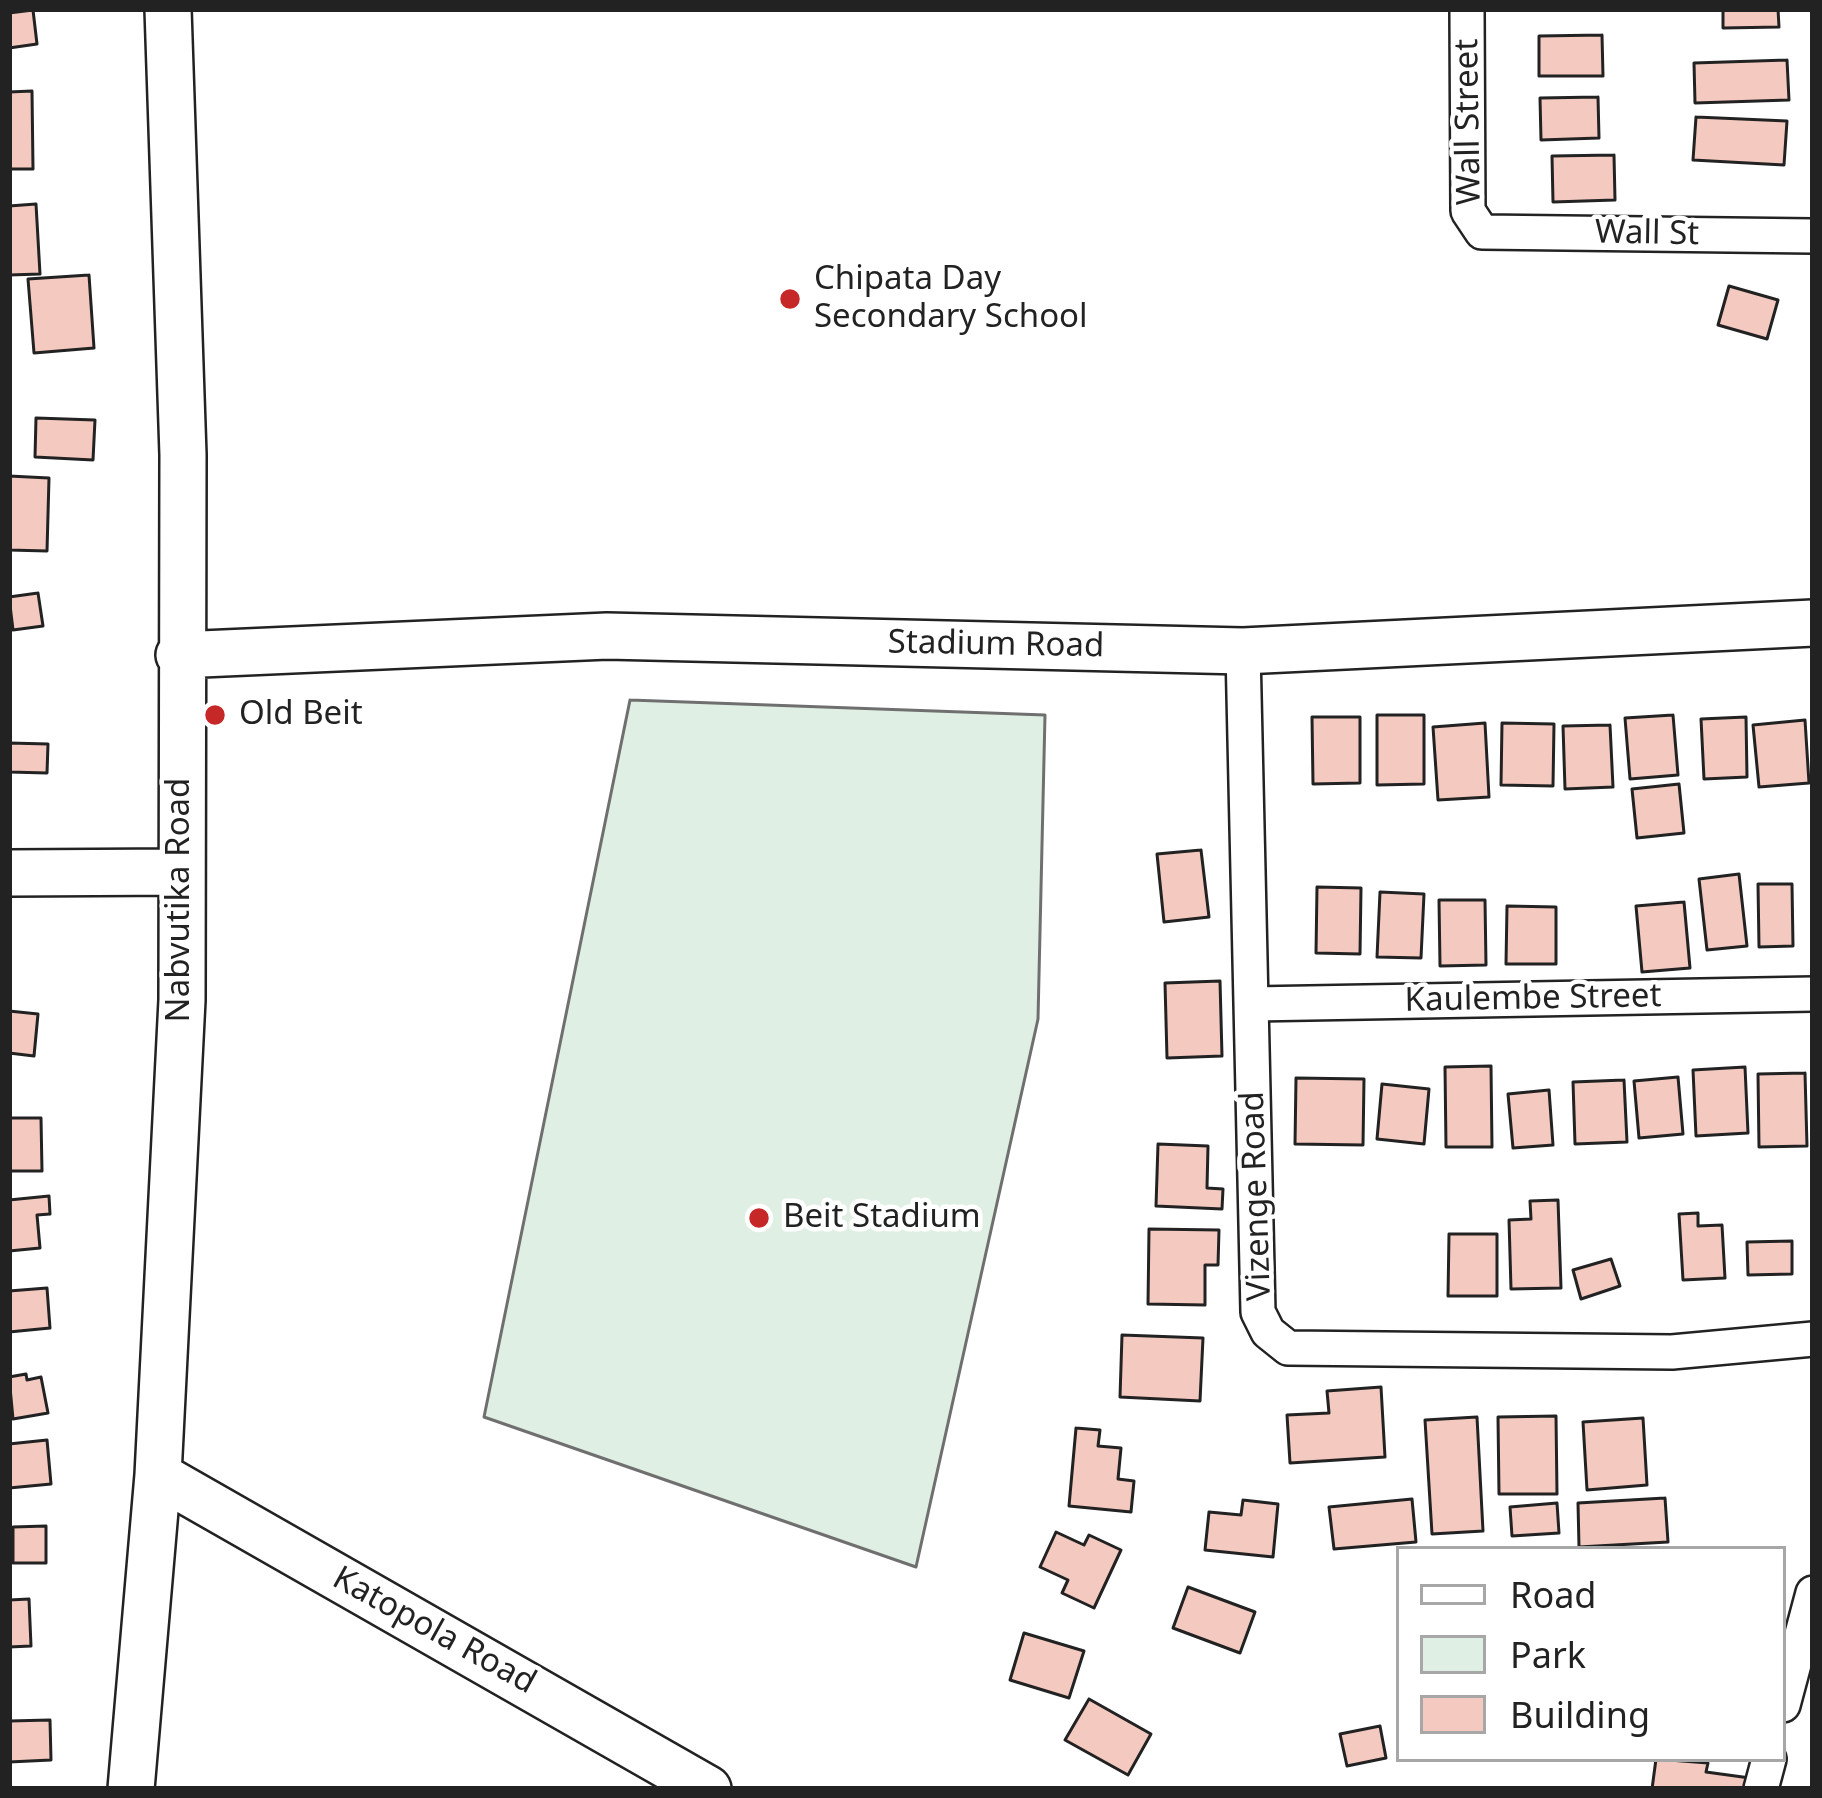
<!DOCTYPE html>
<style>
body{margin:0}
#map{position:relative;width:1822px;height:1798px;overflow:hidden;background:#fff;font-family:"Noto Sans",sans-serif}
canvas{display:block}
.frame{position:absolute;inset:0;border:12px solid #222;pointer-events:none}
.legend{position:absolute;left:1396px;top:1546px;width:390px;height:216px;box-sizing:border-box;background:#fff;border:3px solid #a7a7a7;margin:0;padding:15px 21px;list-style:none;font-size:36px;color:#222}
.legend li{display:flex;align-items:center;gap:24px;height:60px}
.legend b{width:60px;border:3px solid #a7a7a7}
</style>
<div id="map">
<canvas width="1822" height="1798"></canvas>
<div class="frame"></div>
<ul class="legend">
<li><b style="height:15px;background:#fff"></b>Road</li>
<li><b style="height:33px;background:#e0efe3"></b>Park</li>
<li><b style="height:33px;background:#f3c9c0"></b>Building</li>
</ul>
</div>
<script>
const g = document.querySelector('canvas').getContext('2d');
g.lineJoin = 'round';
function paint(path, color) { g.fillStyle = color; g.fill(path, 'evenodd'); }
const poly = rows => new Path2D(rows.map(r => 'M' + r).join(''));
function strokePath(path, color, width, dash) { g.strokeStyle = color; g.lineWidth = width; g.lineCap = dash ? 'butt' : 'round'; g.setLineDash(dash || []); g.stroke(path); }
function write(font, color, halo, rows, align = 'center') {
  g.font = font + ' "Noto Sans",sans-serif'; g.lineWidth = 9; g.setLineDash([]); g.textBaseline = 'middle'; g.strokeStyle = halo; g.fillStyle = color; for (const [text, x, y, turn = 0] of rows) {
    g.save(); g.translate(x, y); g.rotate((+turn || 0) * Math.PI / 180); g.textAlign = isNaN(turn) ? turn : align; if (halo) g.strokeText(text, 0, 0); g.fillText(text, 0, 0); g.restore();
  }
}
const green = poly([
 [630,700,1045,715,1038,1019,916,1567,484,1417,630,700]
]);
const building = poly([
 [1723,9,1778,9,1779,27,1723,28,1723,9],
 [33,10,37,44,9,48,9,13,33,10],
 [1602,35,1603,76,1539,76,1539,36,1602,35],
 [1787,60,1789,100,1695,103,1694,63,1787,60],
 [32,91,33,169,9,169,9,92,32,91],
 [1598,97,1599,138,1541,140,1540,98,1598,97],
 [1696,117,1787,121,1784,165,1693,160,1696,117],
 [1614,155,1615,200,1553,202,1552,156,1614,155],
 [36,204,40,274,9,275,9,206,36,204],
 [89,275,94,348,34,353,28,279,89,275],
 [1729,286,1778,300,1767,339,1718,325,1729,286],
 [36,418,95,420,93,460,35,457,36,418],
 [9,476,49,478,47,551,9,550,9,476],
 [38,593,43,626,13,630,9,597,38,593],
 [1377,715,1424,715,1424,784,1377,785,1377,715],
 [1673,715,1678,775,1630,779,1625,718,1673,715],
 [1312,717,1360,717,1360,783,1313,784,1312,717],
 [1746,717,1747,777,1704,779,1701,719,1746,717],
 [1805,720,1809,783,1759,787,1753,725,1805,720],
 [1485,723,1489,797,1438,800,1433,727,1485,723],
 [1502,723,1554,724,1553,786,1501,785,1502,723],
 [1610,725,1613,787,1565,789,1563,726,1610,725],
 [9,743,48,744,47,773,9,772,9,743],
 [1679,784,1684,833,1637,838,1632,789,1679,784],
 [1201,850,1209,917,1164,922,1157,854,1201,850],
 [1739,874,1747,946,1707,950,1699,879,1739,874],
 [1758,884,1792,884,1793,946,1759,947,1758,884],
 [1317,887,1361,888,1360,954,1316,953,1317,887],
 [1380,892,1424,894,1421,958,1377,957,1380,892],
 [1439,900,1485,900,1486,965,1440,966,1439,900],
 [1684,902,1690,968,1642,972,1636,906,1684,902],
 [1507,906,1556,907,1556,964,1506,964,1507,906],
 [1220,981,1222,1056,1167,1058,1165,983,1220,981],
 [9,1011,38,1014,34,1056,9,1053,9,1011],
 [1491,1066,1492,1147,1446,1147,1445,1067,1491,1066],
 [1745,1067,1748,1133,1696,1136,1693,1070,1745,1067],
 [1805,1073,1807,1146,1759,1147,1758,1074,1805,1073],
 [1678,1077,1683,1134,1639,1138,1634,1081,1678,1077],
 [1296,1078,1364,1079,1363,1145,1295,1144,1296,1078],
 [1624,1080,1627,1142,1575,1144,1573,1082,1624,1080],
 [1382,1084,1429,1089,1424,1144,1377,1139,1382,1084],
 [1549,1090,1553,1145,1513,1148,1508,1094,1549,1090],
 [9,1118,41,1118,42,1171,9,1171,9,1118],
 [1158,1144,1208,1146,1207,1188,1223,1189,1222,1209,1156,1206,1158,1144],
 [49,1196,50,1214,37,1215,40,1248,9,1251,9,1200,49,1196],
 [1558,1200,1561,1288,1511,1289,1509,1220,1531,1219,1530,1201,1558,1200],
 [1698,1213,1698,1226,1722,1225,1725,1278,1683,1280,1679,1214,1698,1213],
 [1149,1229,1219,1230,1218,1265,1205,1265,1205,1305,1148,1304,1149,1229],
 [1449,1234,1497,1234,1497,1296,1448,1296,1449,1234],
 [1792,1241,1792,1274,1748,1275,1747,1242,1792,1241],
 [1611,1259,1620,1286,1581,1299,1573,1270,1611,1259],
 [47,1288,50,1328,9,1332,9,1291,47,1288],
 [1122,1335,1203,1338,1200,1401,1120,1397,1122,1335],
 [26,1374,27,1380,41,1377,48,1413,13,1419,9,1377,26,1374],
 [1381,1387,1385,1457,1290,1463,1287,1415,1329,1413,1327,1391,1381,1387],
 [1556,1416,1557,1494,1499,1494,1498,1417,1556,1416],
 [1477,1417,1483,1531,1432,1534,1425,1420,1477,1417],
 [1643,1418,1647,1485,1587,1490,1583,1422,1643,1418],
 [1076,1428,1100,1430,1098,1446,1121,1448,1118,1479,1134,1481,1131,1512,1069,1506,1076,1428],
 [47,1440,51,1484,9,1488,9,1444,47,1440],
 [1665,1498,1668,1542,1579,1547,1578,1503,1665,1498],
 [1412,1499,1416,1542,1334,1549,1329,1507,1412,1499],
 [1243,1500,1278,1504,1273,1557,1205,1550,1209,1512,1241,1515,1243,1500],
 [1557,1503,1559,1533,1512,1536,1510,1507,1557,1503],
 [46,1526,46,1563,13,1563,13,1527,46,1526],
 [1056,1532,1084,1545,1089,1535,1121,1550,1094,1608,1062,1593,1068,1580,1040,1567,1056,1532],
 [1188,1587,1255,1612,1240,1653,1173,1628,1188,1587],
 [29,1599,31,1646,9,1647,9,1600,29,1599],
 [1024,1633,1084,1651,1069,1698,1010,1680,1024,1633],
 [1089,1699,1151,1734,1128,1775,1065,1740,1089,1699],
 [50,1720,51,1760,9,1762,9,1721,50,1720],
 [1380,1726,1386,1758,1347,1766,1340,1734,1380,1726],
 [1656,1759,1708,1763,1706,1772,1750,1778,1748,1789,1652,1789,1656,1759]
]);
const street = poly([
 [1467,9,1468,211,1482,232,1813,236],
 [1243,651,1258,1312,1268,1332,1288,1348,1672,1352,1813,1339],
 [1253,1004,1813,994],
 [1783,1705,1813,1593],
 [1761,1789,1769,1759]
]);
const secondary = poly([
 [179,655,607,636,1243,651,1813,623],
 [9,873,181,872],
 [158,1475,708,1789],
 [131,1789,158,1475,182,1000,183,455,168,9]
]);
const markers = [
 [790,299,12,"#c62828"],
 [215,715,12,"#c62828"],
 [759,1218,12,"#c62828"]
];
const streetNames = [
 ["Wall Street",1469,122,-91],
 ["Wall St",1647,234,1],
 ["Stadium Road",996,645,1],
 ["Nabvutika Road",180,900,-90],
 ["Kaulembe Street",1533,999,-1],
 ["Vizenge Road",1257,1196,-92],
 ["Katopola Road",434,1631,29]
];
const poiNames = [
 ["Chipata Day",814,280],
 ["Secondary School",814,318],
 ["Old Beit",239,715],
 ["Beit Stadium",783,1218]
];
paint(green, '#e0efe3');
strokePath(green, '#6f6f6f', 3);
paint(building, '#f3c9c0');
strokePath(building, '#222', 3);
strokePath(street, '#222', 38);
strokePath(secondary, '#222', 50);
strokePath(street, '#fff', 33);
strokePath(secondary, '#fff', 45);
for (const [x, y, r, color] of markers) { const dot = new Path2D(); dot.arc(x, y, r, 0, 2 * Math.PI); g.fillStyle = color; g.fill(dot); strokePath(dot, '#fff', 4.5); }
write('33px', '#222', '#fff', streetNames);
write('33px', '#222', '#fff', poiNames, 'left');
</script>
